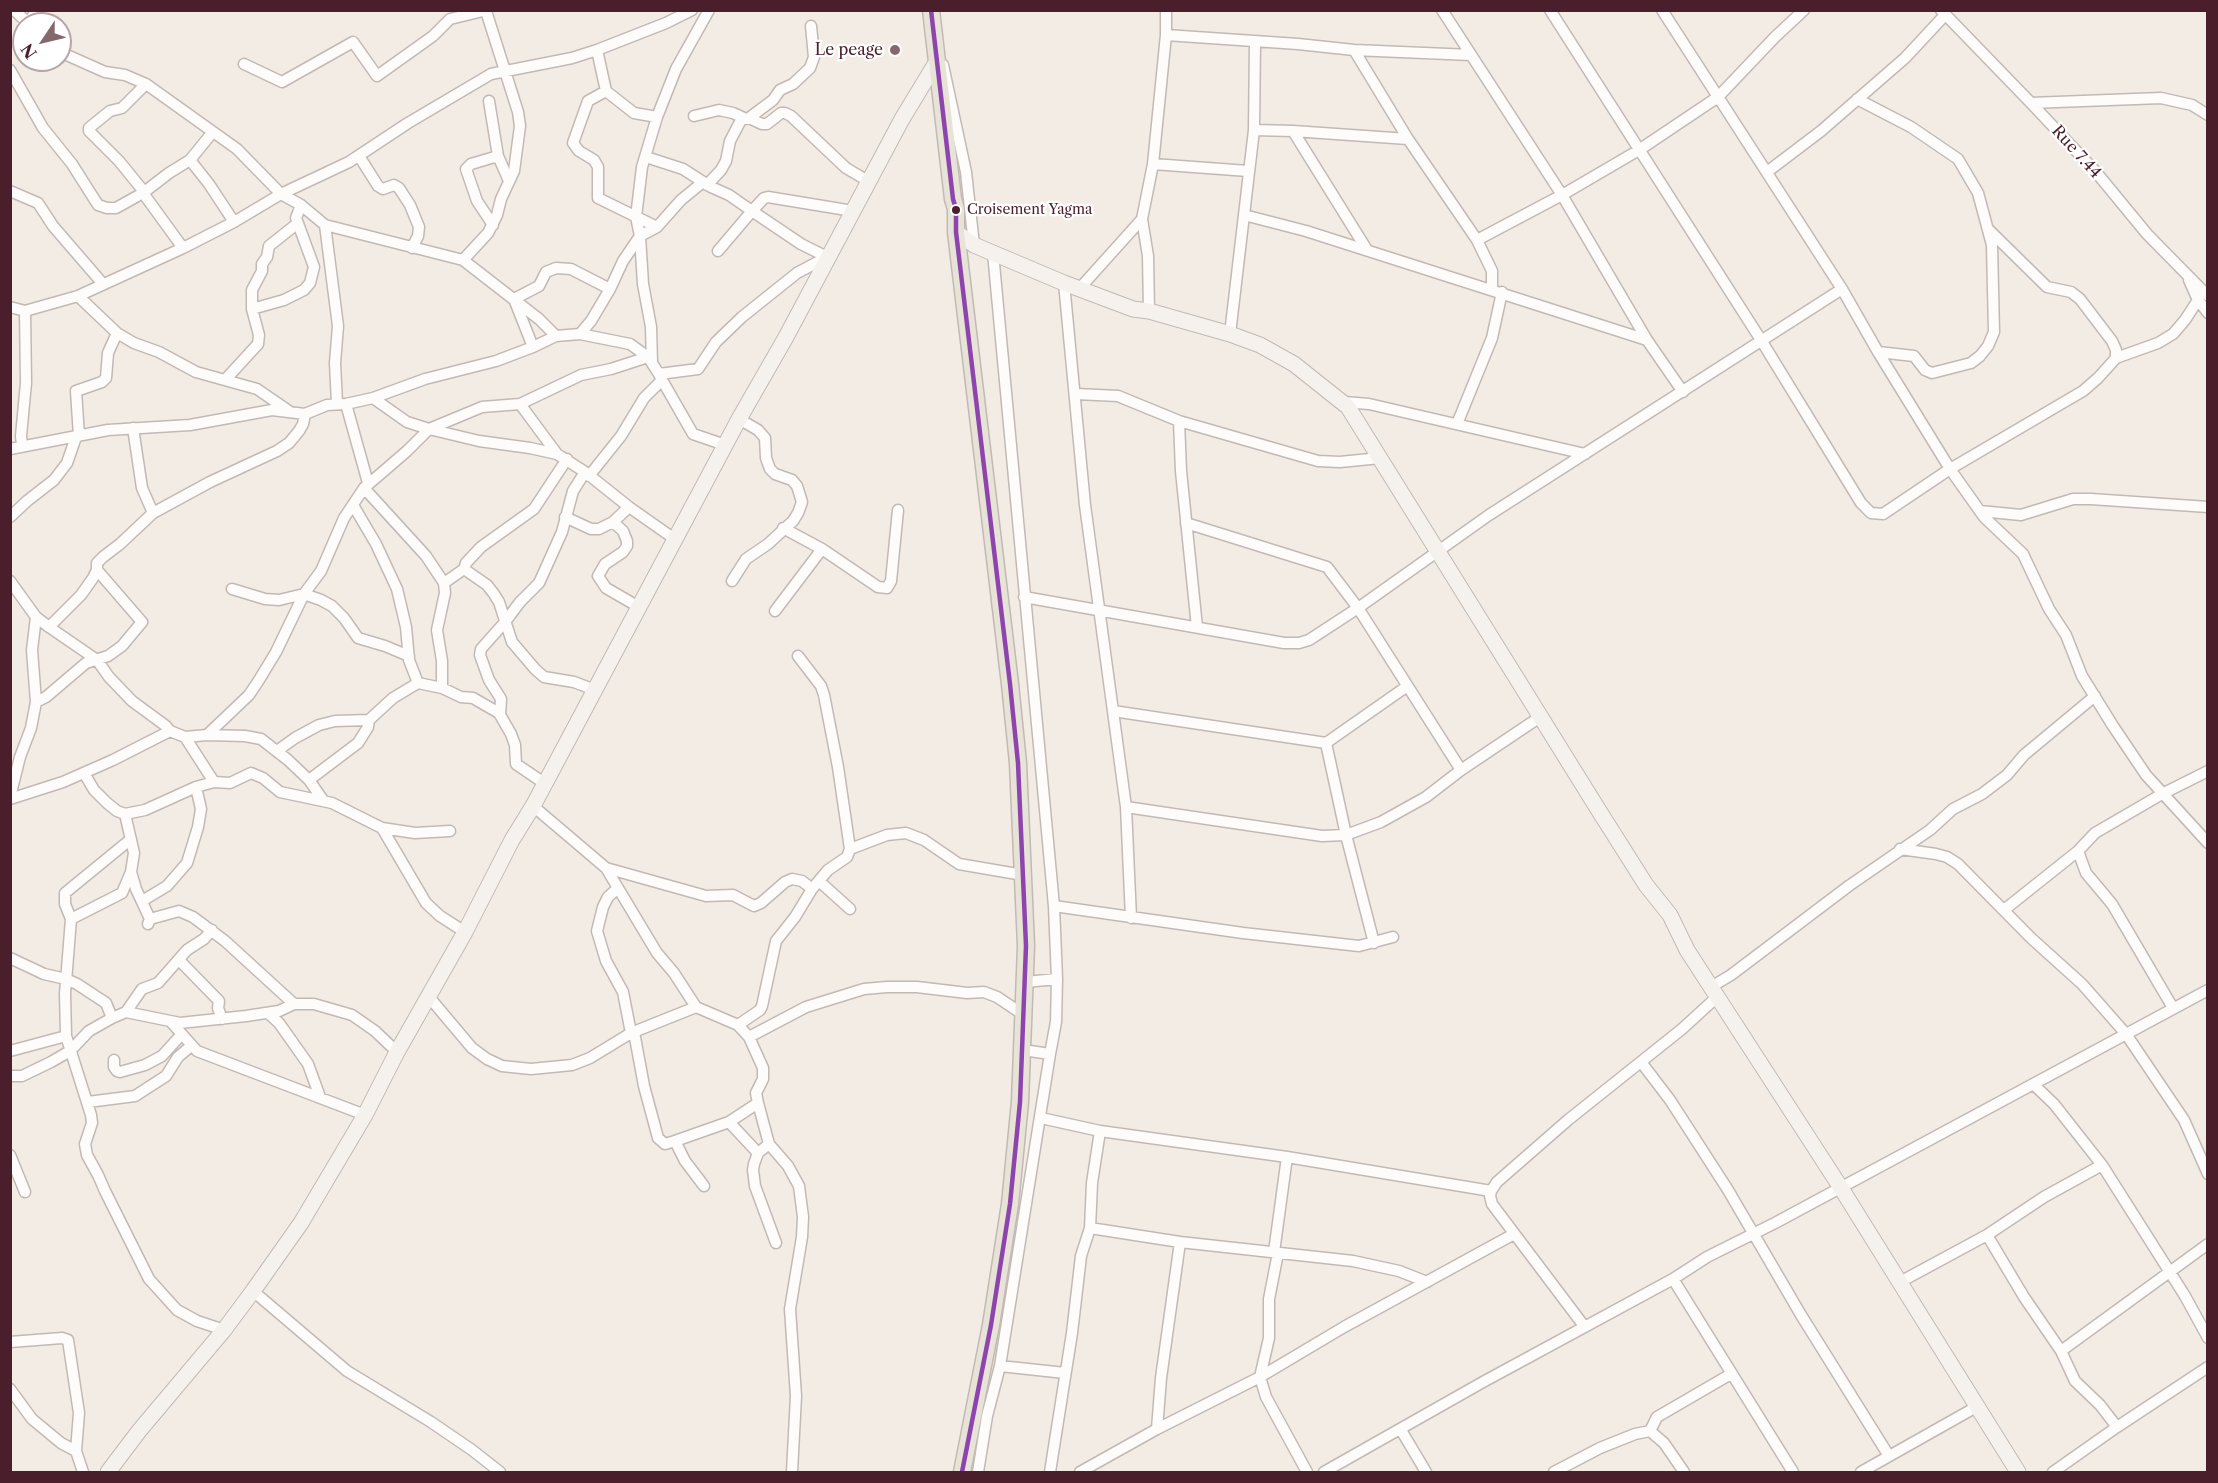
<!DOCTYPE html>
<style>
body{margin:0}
#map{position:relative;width:2218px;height:1483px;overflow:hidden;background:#f3ece5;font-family:"Libre Caslon Text",serif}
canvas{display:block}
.frame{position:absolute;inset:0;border:12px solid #4a1f2b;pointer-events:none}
.north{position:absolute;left:12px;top:12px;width:60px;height:60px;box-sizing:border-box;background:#fff;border:2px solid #b7a5aa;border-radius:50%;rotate:235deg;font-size:16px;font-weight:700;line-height:24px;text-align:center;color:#4a1f2b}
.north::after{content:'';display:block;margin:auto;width:21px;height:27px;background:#85676c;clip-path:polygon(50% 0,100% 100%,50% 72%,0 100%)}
</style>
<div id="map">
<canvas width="2218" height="1483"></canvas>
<div class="frame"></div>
<div class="north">N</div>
</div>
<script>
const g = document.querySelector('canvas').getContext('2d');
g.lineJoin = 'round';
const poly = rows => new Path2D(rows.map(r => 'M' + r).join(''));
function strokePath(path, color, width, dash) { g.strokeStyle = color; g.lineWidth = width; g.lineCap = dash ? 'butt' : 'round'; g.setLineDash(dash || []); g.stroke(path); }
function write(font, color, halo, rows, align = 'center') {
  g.font = font + ' "Libre Caslon Text",serif'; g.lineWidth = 4.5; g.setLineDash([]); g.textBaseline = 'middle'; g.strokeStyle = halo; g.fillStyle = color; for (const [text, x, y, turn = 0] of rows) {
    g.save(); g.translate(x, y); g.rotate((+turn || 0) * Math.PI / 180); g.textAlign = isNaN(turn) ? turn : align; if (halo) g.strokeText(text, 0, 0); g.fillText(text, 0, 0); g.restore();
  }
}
const street = poly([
 [14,10,29,24],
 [1442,10,1562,195,1647,340,1683,392],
 [1550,10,1761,340,1861,503,1871,513,1883,514,1950,469,2083,391,2098,378,2116,358,2158,343,2173,334,2185,320,2198,300],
 [1662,10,1842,289,1878,352,1950,469,1984,517,2023,554,2049,609,2066,635,2082,676,2113,726,2146,775,2208,843],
 [1941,10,2031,103,2096,172,2147,234,2208,296],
 [28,23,37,10],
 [1166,35,1166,10],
 [597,50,606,91,634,113,657,117],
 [1354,50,1408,139,1477,240,1492,271,1492,289],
 [60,52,105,72,125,75,146,84,237,149,281,194,301,205,325,225,338,326,335,363,337,404],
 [244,64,282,82,353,42,377,76,433,36,450,19,487,10],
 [943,65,966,172,974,245],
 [10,70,43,128,72,164,98,205,107,208,116,208,143,193,183,248],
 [146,84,122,108,110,111,89,128,89,131,119,161,141,188,143,193,169,173,190,160],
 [606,91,588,101,573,143,579,151,594,160,598,167,598,198,657,227],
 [1857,99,1911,127,1958,159,1978,193,1992,245,1994,332,1988,346,1980,356,1971,363,1932,373,1925,370,1914,356,1878,352],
 [489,101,498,156],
 [2031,103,2161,98,2192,105,2208,115],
 [694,116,719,110,733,113,744,118],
 [749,118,773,100,780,90,793,84,810,68,814,57,811,26],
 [1254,130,1293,131],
 [212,133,190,160,209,184,234,222],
 [359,156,378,186,383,189,394,185,399,188,410,205,419,227,418,236,412,248],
 [646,157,683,169,711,187,729,195,752,211,764,198,768,197,853,211],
 [1153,164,1248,171],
 [1767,172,1821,131,1905,58,1945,15],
 [707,185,721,170,726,161,730,141,741,120,749,118,762,124,767,124,781,113,785,113,791,116,846,168,868,181],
 [10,191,38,203,53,226,103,284],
 [1244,215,1306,231,1647,340],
 [1142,219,1148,256,1149,311],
 [325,225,463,260,539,319,556,336],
 [493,225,477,201,466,169,471,164,498,156,509,181],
 [1989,230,2047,287,2071,292,2080,299,2112,341,2116,350,2116,358],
 [1477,240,1562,195,1639,150,1718,97,1775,37,1804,10],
 [1367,250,1293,131,1408,139],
 [718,251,752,211,801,244,827,257],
 [993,253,1054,906,1057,979,1025,982],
 [463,260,488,233,497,215,501,199,514,171,520,126,518,112,486,11],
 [2189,280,2198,300,2208,313],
 [1064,283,1085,505,1126,807,1131,918],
 [1080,288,1142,219,1153,164,1166,35,1298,44,1354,50,1471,55],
 [78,296,117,333,134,343,159,352,196,372,257,389,289,411],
 [10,307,25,311,78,296,183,248,234,222,281,194,349,162,408,123,491,74,572,58,597,50,666,23,692,10],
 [252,309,284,300,304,290,310,283,314,267,296,218,301,205],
 [580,334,591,321,610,289,623,261,640,236,657,227,681,200,703,182],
 [1230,334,1254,130,1255,42],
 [533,347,514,299,539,286,546,272,556,268,571,269,610,289],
 [652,363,651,327,643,284,640,236,636,217,642,167,657,117,676,69,709,10],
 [225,380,258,344,259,335,252,309,252,290,262,271,262,264,267,257,269,246,298,223],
 [662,380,693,434,725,445],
 [1076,394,1118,396,1179,421,1318,461,1340,462,1380,458],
 [373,398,407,422,429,429,479,441,530,448,557,454,585,472,629,507,676,540],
 [1344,402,1369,404,1585,454],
 [346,404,368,483],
 [520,404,557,454],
 [1179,421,1181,471,1197,627],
 [1457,424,1492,338,1502,292],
 [133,428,142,488,153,513],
 [79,436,76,391,102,382,106,378,108,353,117,333],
 [22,445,21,436,26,383,25,311],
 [10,449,108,430,190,425,272,410,305,414,327,405,346,404,373,398,425,379,496,361,533,347,556,336,580,334,630,344,648,357,659,374,698,369,716,342,742,317,797,273,827,257],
 [589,476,621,436,644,398,662,380,659,374],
 [364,488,426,556,444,583,445,593,437,630,442,661,442,688],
 [353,505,376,544,397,589,406,627,409,660,418,683],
 [1980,511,2021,515,2073,499,2091,499,2208,507],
 [10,517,27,501,54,480,67,463,76,437],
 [565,517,591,529,599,529,613,522,629,507],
 [613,522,623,531,627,541,627,546,623,552,605,564,598,576,606,588,639,607],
 [783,528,822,549,878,587,887,588,891,581,898,510],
 [464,569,487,585,494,594,499,602,512,642,535,669,544,677,574,682,595,690],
 [10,581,36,617,49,627,81,595,93,578,97,570,97,563,103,557,120,544,153,513,210,482,277,451,289,443,299,431,303,424,305,414],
 [732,581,746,559,768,544,793,521,798,513,802,502,797,486,792,480,775,474,770,469,766,458,765,438,758,430,739,419],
 [444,583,464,569,466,563,481,547,534,509,567,459],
 [232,589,265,599,279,600,304,594,321,600,332,606,344,618,358,638,385,646,409,656],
 [1024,597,1284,643,1299,643,1309,640,1358,608,1327,567,1186,523],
 [775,611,822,549],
 [49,627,97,660,109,677,132,701,166,726,170,731],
 [36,702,46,697,86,663,108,656,122,646,142,622,97,570],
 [1113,711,1326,743,1346,835,1374,943],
 [500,715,501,699,489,680,480,655,481,649,505,622,520,602,539,583,562,532,573,491,585,472],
 [207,735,245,736,261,739,288,760,309,780,323,800],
 [185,737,214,782],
 [1326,743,1406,687],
 [277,751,295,738,319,725,335,721,369,720],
 [1461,770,1358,608,1489,515,1842,289],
 [84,773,94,790,107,803,117,811,125,814,145,810,196,787,214,782,230,783,251,773,263,778,280,792,332,803,382,828,415,833,450,831],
 [309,780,358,743,368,727,369,720,393,698,418,683,442,688,461,697,473,698,499,713,511,734,515,745,516,764,544,783],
 [10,797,20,757,31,728,36,702,32,650,36,617],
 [10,799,63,782,113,760,170,731,185,737,207,735,249,695,259,680,276,652,304,594,321,571,344,518,364,488,407,451,429,429,482,407,520,404,581,375,611,369,648,357],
 [533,806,606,868,657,953,674,973,696,1007,738,1025,749,1037,806,1007,864,989,887,987,917,987,967,993,984,992,997,997,1024,1015],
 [1126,807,1322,836,1346,835,1381,822,1426,797,1461,770,1540,717],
 [382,828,426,903,440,916,465,932],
 [131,839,65,893,65,904,71,919,65,994,66,1036,91,1115,92,1123,85,1144,87,1155,98,1175,105,1191,149,1279,177,1310,197,1321,224,1330],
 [850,849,887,835,906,833,924,840,959,864,1023,875],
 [1900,849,1936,854,1947,857,1958,864,2031,938,2082,984,2126,1034,2184,1120,2208,1174],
 [2078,851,2086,873,2112,904,2173,1008],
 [606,868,706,896,733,895,754,906,761,903,785,882,792,879,802,881,812,889],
 [131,872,136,889,150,919,148,924],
 [819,881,850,909],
 [618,888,608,897,603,907,597,931,606,961,623,992,631,1033],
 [142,901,167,886,187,863,198,827,201,809,196,787],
 [1054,906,1243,933,1359,946,1393,937],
 [2004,910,2078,851,2095,833,2162,794,2208,771],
 [71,919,122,893,131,872,134,853,125,814],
 [150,919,179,911,193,917,225,941,294,1004],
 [10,958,44,974,66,979,77,984,106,1003,112,1018],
 [179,960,219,1001,218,1008,222,1019],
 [1711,987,1731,975,1850,885,1930,830,1953,809,1982,794,2007,775,2024,755,2095,696],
 [429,997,472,1048,487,1059,502,1066,531,1069,572,1065,590,1058,631,1033,696,1007],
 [126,1012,142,989,158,983,187,950,204,939,212,930],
 [268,1013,279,1023,308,1064,320,1097],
 [171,1022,197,1051,365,1115],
 [738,1025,760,1010,762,1006,776,941,795,917,812,889,828,870,847,857,850,849,838,767,824,695,821,686,798,656],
 [634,1032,644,1086,658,1138,665,1144,675,1141,685,1161,704,1186],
 [749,1037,763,1068,763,1079,756,1093,758,1103],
 [1023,1050,1050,1054,1056,1022,1057,979],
 [10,1051,66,1036],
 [114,1060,114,1067,117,1071,120,1072,145,1065,162,1056,181,1035],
 [1641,1062,1670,1100,1728,1190,1801,1315,1889,1456],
 [10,1076,22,1076,51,1062,70,1051,89,1031,112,1018,126,1012,180,1023,246,1016,279,1011,294,1004,314,1004,352,1015,375,1031,397,1052],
 [2033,1084,2054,1104,2102,1165,2185,1296,2208,1338],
 [88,1102,135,1096,166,1076,178,1057,191,1046],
 [1041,1118,1100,1131,1287,1157,1491,1191],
 [729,1122,758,1153],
 [675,1141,729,1122,758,1103,769,1144,758,1153,754,1164,753,1170,755,1186,776,1243],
 [769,1144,788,1166,799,1186,803,1217,802,1237,790,1309,796,1396,792,1472],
 [10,1155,25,1192],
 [1090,1228,1180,1242,1353,1261,1399,1271,1427,1282],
 [1987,1235,2024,1297,2061,1351,2075,1381,2100,1405,2117,1427],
 [1274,1252,1287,1157],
 [1278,1253,1269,1299,1269,1338,1260,1377,1266,1397,1307,1472],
 [1673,1279,1793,1472],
 [1900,1282,1987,1235,2044,1197,2102,1165],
 [253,1291,347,1371,431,1422,472,1450,500,1472],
 [1584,1326,1492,1204,1490,1196,1491,1191,1497,1182,1568,1120,1682,1029,1717,997],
 [10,1342,62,1338,68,1340,79,1413,76,1451],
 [2061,1351,2208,1244],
 [1000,1366,1065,1373],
 [10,1389,32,1419,61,1443,76,1451,83,1472],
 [1157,1429,1161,1378,1180,1242],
 [1401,1430,1426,1472],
 [1650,1431,1664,1443,1684,1472],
 [978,1472,987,1416,1000,1366,1050,1054],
 [1050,1472,1072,1333,1081,1256,1090,1228,1092,1183,1100,1131],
 [1080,1472,1157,1429,1260,1377,1344,1327,1514,1234],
 [1324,1472,1483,1382,1673,1279,1707,1257,1775,1223,2208,990],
 [1554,1472,1600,1448,1635,1434,1650,1431,1657,1417,1731,1374],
 [1861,1472,1978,1406],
 [2053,1472,2117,1427,2208,1367]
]);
const secondary = poly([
 [956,232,974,245,1064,283,1133,309,1149,311,1230,334,1260,345,1294,364,1348,407,1596,806,1646,885,1670,915,1687,950,1841,1188,2018,1472],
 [108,1472,139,1431,224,1330,253,1291,301,1223,365,1115,397,1052,465,932,512,840,533,806,739,419,786,337,902,119,936,63]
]);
const primary = poly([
 [931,10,953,199,956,209,956,232,1010,684,1018,763,1026,946,1020,1102,1010,1204,991,1325,962,1472]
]);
const bus1 = poly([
 [931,10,953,199,956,209,956,232,1010,684,1018,763,1026,946,1020,1102,1010,1204,991,1325,962,1472]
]);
const markers = [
 [895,50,6,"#85676c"],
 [956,210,5,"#4a1f2b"]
];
const busNames = [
 ["Croisement Yagma",967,210]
];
const poiNames = [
 ["Le peage",883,50]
];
const streetNames = [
 ["Rue 7.44",2076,152,48]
];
strokePath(street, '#c2b9b5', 13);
strokePath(secondary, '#c2b9b5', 17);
strokePath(primary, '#c2b9b5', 19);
strokePath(street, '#fdfcfb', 10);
strokePath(secondary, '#f5f2ed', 15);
strokePath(primary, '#e8e3d7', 16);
strokePath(bus1, '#8e44ad', 4.5);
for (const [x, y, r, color] of markers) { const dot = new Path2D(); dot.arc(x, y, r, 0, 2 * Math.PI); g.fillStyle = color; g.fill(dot); strokePath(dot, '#fff', 2); }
write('14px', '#4a1f2b', '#fff', busNames, 'left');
write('16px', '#4a1f2b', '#fff', poiNames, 'right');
write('16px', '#4a1f2b', '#fff', streetNames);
</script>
